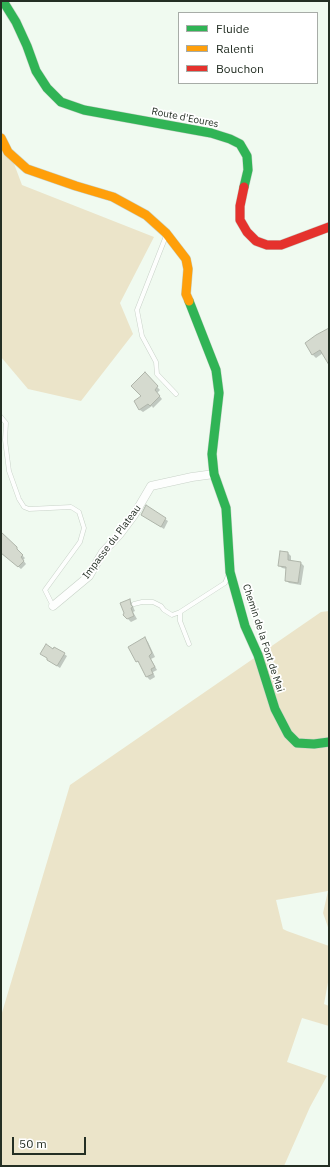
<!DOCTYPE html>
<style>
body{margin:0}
#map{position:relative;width:330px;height:1167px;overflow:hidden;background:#f0faf0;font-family:"IBM Plex Sans",sans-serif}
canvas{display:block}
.frame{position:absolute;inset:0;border:2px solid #242f24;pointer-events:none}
.legend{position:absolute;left:178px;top:12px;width:140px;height:72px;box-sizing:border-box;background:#fff;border:1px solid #a7aca7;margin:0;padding:5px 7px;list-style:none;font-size:12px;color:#242f24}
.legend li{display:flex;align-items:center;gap:8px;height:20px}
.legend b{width:20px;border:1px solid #a7aca7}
.scale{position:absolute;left:12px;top:1137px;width:74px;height:18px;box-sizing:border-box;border:2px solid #242f24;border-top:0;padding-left:5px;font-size:12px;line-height:14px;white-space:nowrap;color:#242f24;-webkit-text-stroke:3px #fff;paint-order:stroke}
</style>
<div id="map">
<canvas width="330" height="1167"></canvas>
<div class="frame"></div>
<ul class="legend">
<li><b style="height:5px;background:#30b455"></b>Fluide</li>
<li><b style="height:5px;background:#ff9f0a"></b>Ralenti</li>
<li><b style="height:5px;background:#e5322d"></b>Bouchon</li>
</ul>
<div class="scale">50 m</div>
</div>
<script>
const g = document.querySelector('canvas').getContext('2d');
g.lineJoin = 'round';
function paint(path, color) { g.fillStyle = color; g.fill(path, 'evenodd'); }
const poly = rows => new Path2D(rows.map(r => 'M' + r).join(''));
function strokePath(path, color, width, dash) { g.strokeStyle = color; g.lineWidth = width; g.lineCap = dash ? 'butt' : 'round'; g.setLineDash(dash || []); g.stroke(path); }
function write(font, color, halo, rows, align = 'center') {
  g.font = font + ' "IBM Plex Sans",sans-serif'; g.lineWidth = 3.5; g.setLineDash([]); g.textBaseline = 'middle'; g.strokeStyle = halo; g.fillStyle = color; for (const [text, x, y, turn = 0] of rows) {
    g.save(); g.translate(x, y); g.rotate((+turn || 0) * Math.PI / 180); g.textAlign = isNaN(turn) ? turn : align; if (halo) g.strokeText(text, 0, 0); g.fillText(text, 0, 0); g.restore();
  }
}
const green = poly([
 [1,129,22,185,154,237,120,303,133,334,81,401,28,389,1,357],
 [329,611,329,930,323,913,328,891,276,900,283,929,287,931,329,946,329,977,324,1004,329,1006,329,1026,302,1018,287,1062,327,1076,310,1107,284,1166,1,1166,1,1016,70,785,321,612]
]);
const shadow = poly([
 [329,329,329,363,323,353,316,358,313,355,307,343],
 [145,374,160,390,157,393,162,399,153,408,152,406,143,412,140,410,135,401,142,397],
 [142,515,165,519,168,521,164,529,145,517],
 [1,534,19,551,19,552,25,558,23,560,26,564,21,569,1,552],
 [288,553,291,556,291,561,301,563,304,566,301,585,289,583,286,580,287,569,282,568,279,565],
 [129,600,132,603,134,609,135,611,133,612,137,619,131,622,124,615],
 [145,639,148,642,155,657,151,659,157,670,153,672,155,677,150,680,147,677,141,664,137,661],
 [53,650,64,654,67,656,60,668,51,662]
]);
const building = poly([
 [329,328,329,365,320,350,312,355,305,343,316,335,329,328],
 [145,372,158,386,155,390,160,396,150,406,148,404,139,410,134,401,141,396,131,386,145,372],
 [146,505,166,518,161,527,141,515,146,505],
 [1,532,17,547,17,549,23,555,21,557,24,561,18,567,1,553,1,532],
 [280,551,288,552,288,560,301,562,298,583,285,581,286,567,278,566,280,551],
 [130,599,131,605,133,607,131,608,134,616,127,619,123,615,124,613,120,603,130,599],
 [145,637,152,653,149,656,155,667,151,669,153,674,146,677,138,661,136,662,128,647,145,637],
 [46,644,53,649,54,647,65,653,57,666,47,660,47,658,40,654,46,644]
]);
const lane = poly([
 [166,236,137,310,142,336,156,362,157,374,176,394],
 [1,417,6,423,5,440,9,471,19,499,24,507,29,509,71,507,79,512,84,528,80,542,45,590,53,606],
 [134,604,142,602,153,602,161,606,164,610,172,615,180,612],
 [189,644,180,621,180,612,225,583,228,576]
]);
const street = poly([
 [53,606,89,576,103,552,119,535,134,515,151,486,192,477,214,474]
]);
const fast = poly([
 [3,1,16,22,27,46,36,71,47,88,61,102,84,110,211,133,230,139,240,144,247,156,248,170,244,187],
 [189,301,216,370,219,393,212,454,214,474,226,508,230,572,245,626,258,655,275,709,288,734,297,743,314,744,329,742]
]);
const slow = poly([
 [1,138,8,152,27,169,76,186,113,197,146,215,166,233,186,259,188,269,186,294,189,301]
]);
const jam = poly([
 [244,187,240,206,240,220,247,232,256,241,267,245,281,245,329,227]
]);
const streetNames = [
 ["Route d'Eoures",185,118,11],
 ["Impasse du Plateau",112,542,-53],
 ["Chemin de la Font de Mai",263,638,72]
];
paint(green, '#ebe4c9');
paint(shadow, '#0003');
paint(building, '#d5dacf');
strokePath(building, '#afb5aa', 1);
strokePath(lane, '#c8d2c8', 5);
strokePath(street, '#c8d2c8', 9);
strokePath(fast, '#c8d2c8', 10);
strokePath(slow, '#c8d2c8', 10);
strokePath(jam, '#c8d2c8', 10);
strokePath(lane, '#fdfefd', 4);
strokePath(street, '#fdfefd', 8);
strokePath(fast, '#30b455', 9);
strokePath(slow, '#ff9f0a', 9);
strokePath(jam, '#e5322d', 9);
write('10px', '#242f24', '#fff', streetNames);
</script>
